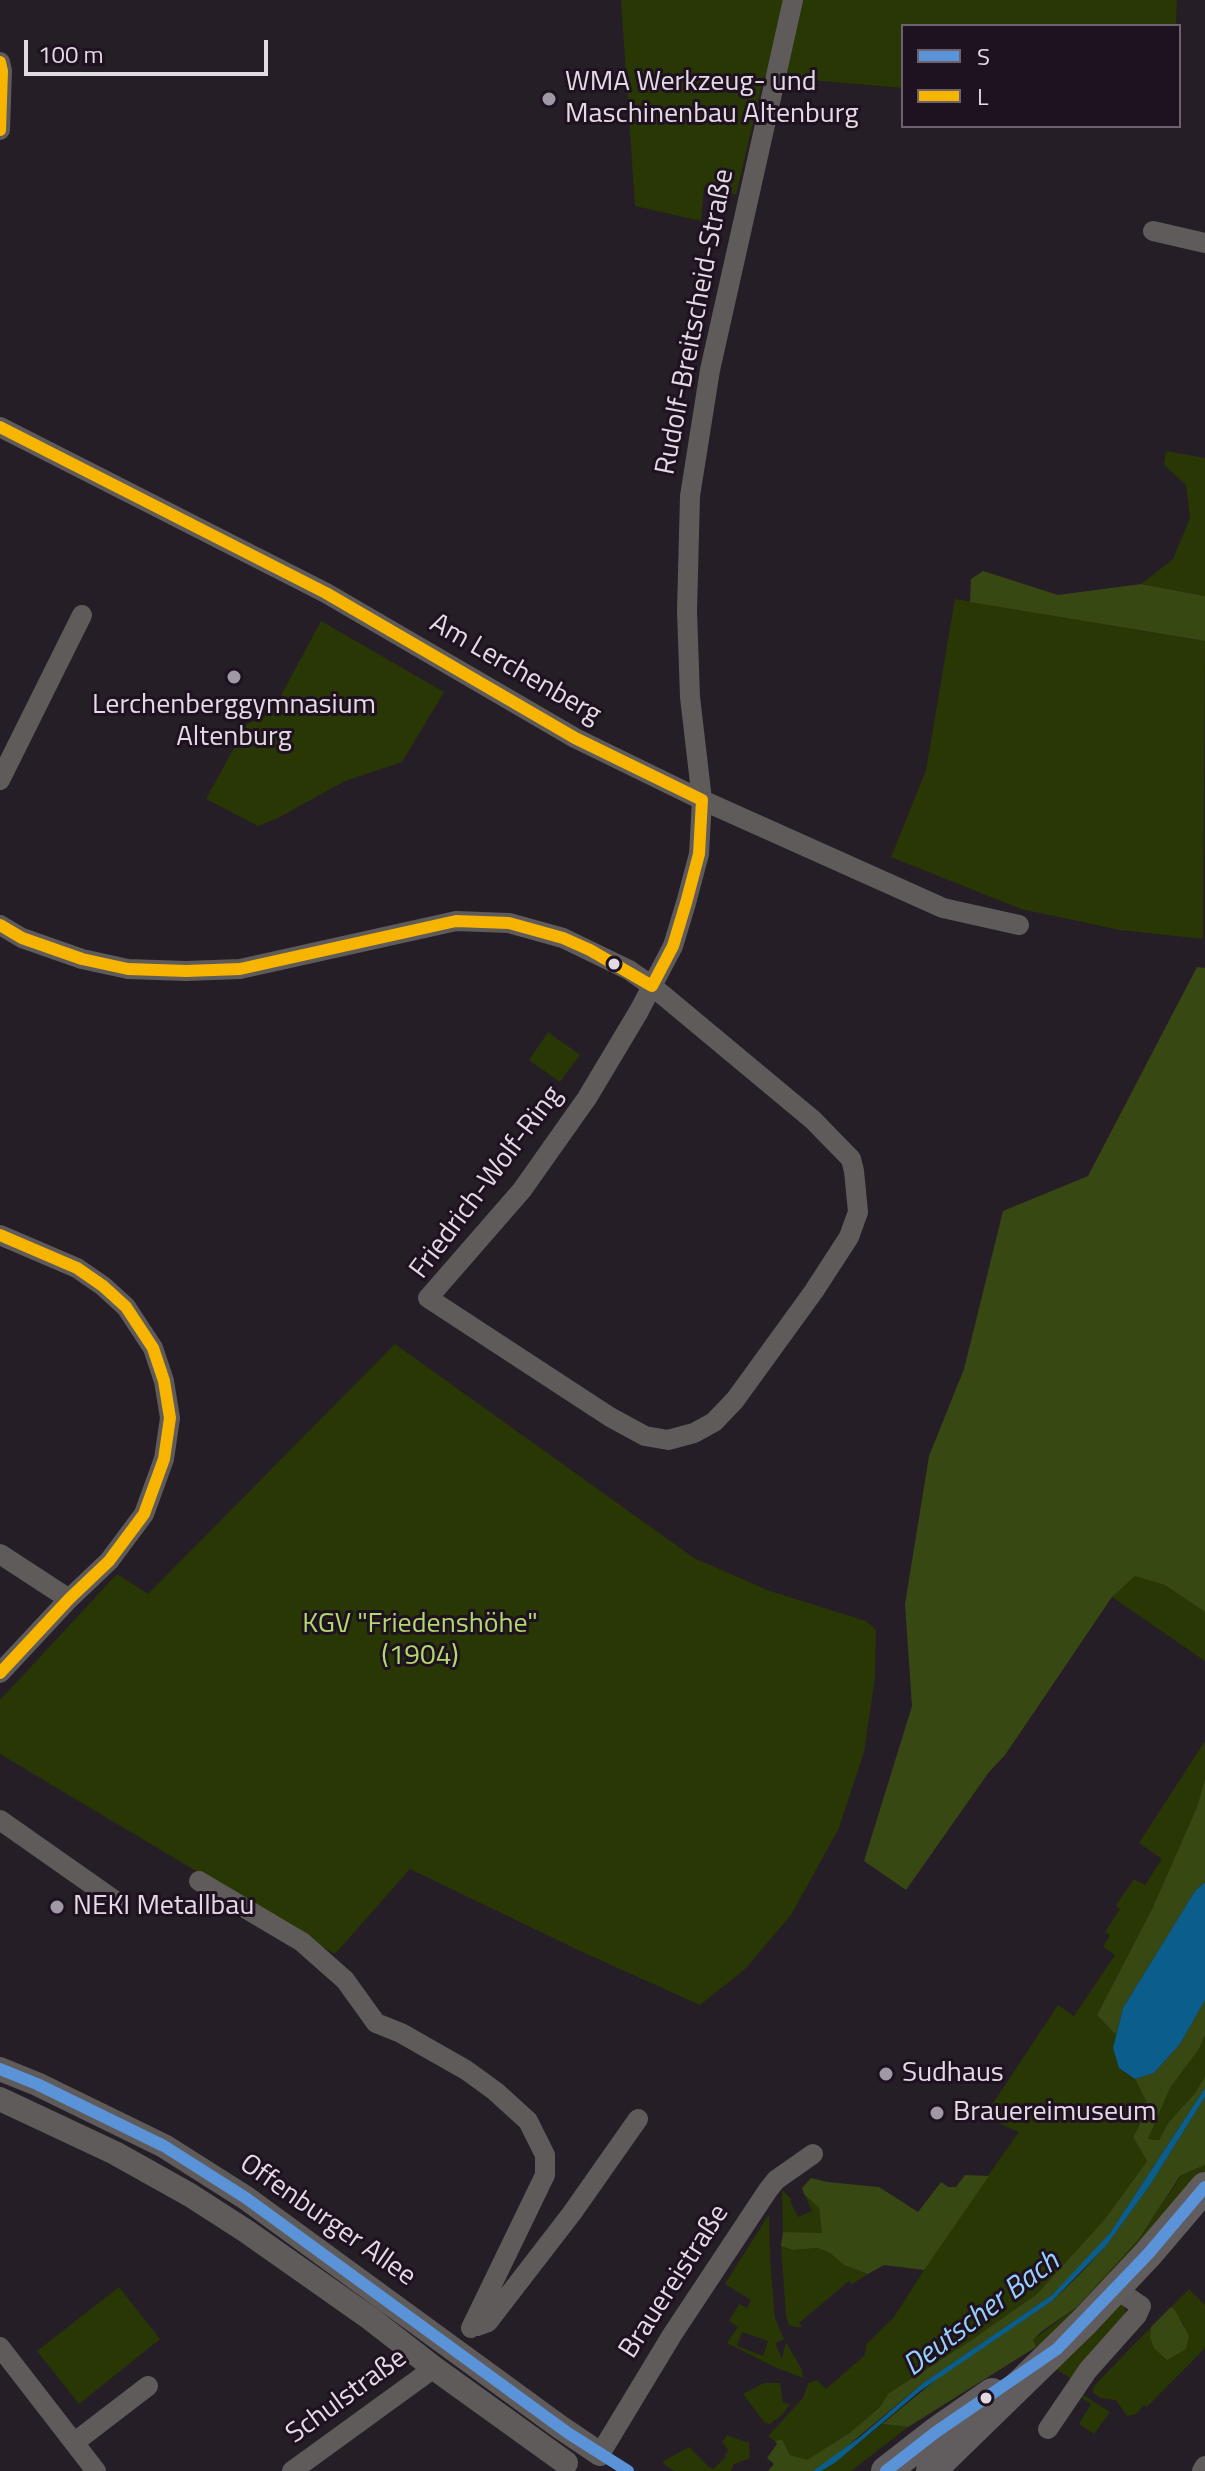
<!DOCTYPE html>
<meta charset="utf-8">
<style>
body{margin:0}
#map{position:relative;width:1205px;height:2471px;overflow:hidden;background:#251e26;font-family:"Titillium Web",sans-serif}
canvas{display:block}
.legend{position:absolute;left:901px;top:24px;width:280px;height:104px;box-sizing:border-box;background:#1e1120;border:2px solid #6d616e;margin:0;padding:10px 14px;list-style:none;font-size:24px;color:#e3dae4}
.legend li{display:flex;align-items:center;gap:16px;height:40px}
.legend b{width:40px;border:2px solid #6d616e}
.scale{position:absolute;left:24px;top:40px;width:244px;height:36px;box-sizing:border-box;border:4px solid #e3dae4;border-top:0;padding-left:10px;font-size:24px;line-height:28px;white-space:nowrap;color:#e3dae4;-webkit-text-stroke:6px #1e1120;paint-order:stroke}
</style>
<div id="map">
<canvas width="1205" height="2471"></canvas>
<ul class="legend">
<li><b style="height:10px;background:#5a93d7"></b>S</li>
<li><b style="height:10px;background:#f7b500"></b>L</li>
</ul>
<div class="scale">100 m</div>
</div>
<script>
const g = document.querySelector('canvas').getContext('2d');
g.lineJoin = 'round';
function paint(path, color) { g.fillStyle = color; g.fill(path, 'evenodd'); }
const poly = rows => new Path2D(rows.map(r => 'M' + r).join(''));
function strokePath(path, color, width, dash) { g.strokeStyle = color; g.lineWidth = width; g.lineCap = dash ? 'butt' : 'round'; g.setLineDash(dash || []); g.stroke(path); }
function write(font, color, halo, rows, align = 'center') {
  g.font = font + ' "Titillium Web",sans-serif'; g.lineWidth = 6; g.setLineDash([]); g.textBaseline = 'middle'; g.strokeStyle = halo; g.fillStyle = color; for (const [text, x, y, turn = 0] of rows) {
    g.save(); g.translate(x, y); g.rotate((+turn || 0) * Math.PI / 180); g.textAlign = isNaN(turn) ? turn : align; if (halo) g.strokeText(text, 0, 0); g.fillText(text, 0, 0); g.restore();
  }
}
const green = poly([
 [621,0,1177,0,1176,26,903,26,903,88,764,76,736,195,704,187,701,221,635,206],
 [1166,451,1205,458,1205,596,1141,584,1173,559,1190,518,1186,485,1164,465],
 [955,599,1205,641,1203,939,1120,930,1021,909,891,857,926,770],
 [321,621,444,692,402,762,345,781,276,819,258,826,206,799,247,724,265,716,277,703],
 [548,1032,580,1055,560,1082,529,1060],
 [395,1344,694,1558,770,1591,866,1621,876,1630,875,1677,864,1752,839,1828,791,1915,745,1969,700,2005,578,1950,410,1869,335,1954,0,1754,0,1700,117,1574,148,1594],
 [1135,1575,1165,1585,1205,1612,1205,1661,1112,1597],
 [1205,1741,1205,1778,1197,1807,1152,1909,1097,2015,1116,2035,1113,2048,1119,2068,1135,2079,1149,2107,1133,2137,1147,2161,1105,2219,1037,2294,970,2341,889,2393,879,2408,848,2434,807,2461,790,2455,782,2439,775,2441,768,2436,803,2398,808,2383,817,2380,826,2389,865,2355,866,2345,894,2317,948,2232,1019,2132,984,2117,1058,2005,1074,2016,1115,1955,1103,1947,1110,1935,1105,1932,1120,1909,1116,1905,1134,1879,1145,1885,1162,1859,1139,1843],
 [1205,2035,1205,2076,1196,2092,1168,2123,1159,2140,1148,2139,1170,2088,1199,2049],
 [1205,2165,1205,2173,1038,2352,1033,2340,1077,2307,1139,2239,1181,2176],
 [782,2190,792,2200,790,2201,798,2217,812,2211,804,2194,819,2208,822,2234,783,2232],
 [769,2214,770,2257,775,2318,784,2339,775,2343,782,2359,786,2342,802,2370,803,2378,777,2368,727,2343,738,2327,729,2321,739,2304,747,2308,751,2300,725,2284],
 [742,2332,768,2341,763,2356,737,2346],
 [781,2246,793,2250,817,2248,830,2253,844,2265,868,2274,852,2284,849,2281,799,2323,802,2327,794,2327,789,2325,786,2316],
 [119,2287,160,2339,79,2404,37,2351],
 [1189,2289,1205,2305,1205,2348,1147,2407,1144,2405,1136,2414,1127,2416,1116,2400,1101,2398,1093,2393,1094,2386,1151,2327,1150,2337,1185,2326,1177,2316,1175,2310,1171,2307],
 [1121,2303,1126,2308,1125,2315,1073,2380,1055,2368],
 [764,2383,780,2383,783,2403,790,2404,782,2415,770,2424,765,2423,743,2394],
 [1083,2395,1110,2412,1094,2434,1079,2424,1091,2404,1082,2398],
 [882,2424,908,2427,851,2471,821,2471,836,2462],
 [727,2435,749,2443,750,2458,734,2464,731,2471,674,2471,662,2462,689,2447,709,2467,713,2469,726,2457,724,2455,729,2451,722,2442]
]);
const forest = poly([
 [983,571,1058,595,1141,584,1205,596,1205,641,970,602,971,579],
 [1197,967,1205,968,1205,1612,1165,1585,1135,1576,1112,1597,1005,1755,989,1772,906,1890,864,1861,912,1706,905,1604,929,1456,964,1369,1003,1211,1088,1176],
 [1205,1778,1205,1882,1195,1891,1123,2008,1116,2035,1097,2015,1152,1909,1197,1807],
 [1205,2000,1205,2035,1199,2049,1170,2088,1148,2139,1159,2140,1168,2123,1196,2092,1205,2076,1205,2088,1110,2233,1087,2259,1052,2295,923,2383,827,2463,813,2471,768,2471,774,2464,767,2458,777,2444,775,2441,782,2439,790,2455,807,2460,848,2434,879,2408,889,2393,970,2341,1037,2294,1105,2219,1147,2161,1133,2137,1149,2107,1135,2079,1154,2073,1180,2044],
 [1205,2097,1205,2165,1180,2176,1139,2239,1077,2307,1042,2331,1033,2340,1036,2347,908,2427,882,2424,948,2370,1052,2301,1078,2276,1106,2246,1150,2185],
 [965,2175,989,2176,924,2270,884,2265,868,2274,844,2265,830,2253,817,2248,793,2250,781,2246,783,2232,822,2233,819,2208,804,2194,802,2188,811,2178,827,2182,879,2187,918,2212,941,2182,948,2187,956,2187],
 [1171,2307,1175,2310,1189,2336,1186,2349,1167,2360,1154,2348,1150,2337,1151,2327]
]);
const water = poly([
 [1205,1882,1205,2000,1180,2044,1154,2073,1135,2079,1119,2068,1113,2048,1123,2008,1195,1891],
 [1205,2088,1205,2097,1150,2185,1106,2246,1052,2301,920,2391,836,2462,821,2471,813,2471,860,2437,923,2383,1052,2295,1110,2233]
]);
const minor = poly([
 [0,62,2,71,0,130],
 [1153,231,1205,243],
 [0,427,326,593,575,738,702,800,943,908,1019,925],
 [0,780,82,615],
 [0,925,22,938,82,959,128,969,186,971,240,969,456,921,509,923,563,938,629,970,652,986,813,1120,851,1159,854,1171,858,1212,849,1237,814,1291,735,1400,714,1422,694,1433,668,1440,645,1436,610,1417,428,1298,522,1190,587,1098,639,1011,652,986,673,946,686,903,699,854,702,800,690,697,687,611,690,496,710,370,793,0],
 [0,1235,77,1268,103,1286,126,1307,153,1348,164,1381,170,1418,164,1459,144,1514,109,1561,69,1599,0,1673],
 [0,1554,69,1599],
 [0,1820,114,1900],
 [199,1881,302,1942,345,1980,376,2023,401,2033,466,2070,495,2091,528,2121,545,2155,545,2175,471,2328],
 [477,2326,488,2322,572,2213,638,2119],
 [0,2347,96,2471],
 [1048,2429,1088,2370,1137,2315,1141,2306,1116,2289],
 [75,2442,148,2386],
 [600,2454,672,2335,768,2190,776,2180,813,2154],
 [292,2471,434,2368],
 [1202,2471,1205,2466]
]);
const tertiary = poly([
 [0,2069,37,2084,164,2146,246,2198,560,2427,600,2454],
 [0,2099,115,2153,190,2195,246,2231,371,2319,434,2368,566,2463]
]);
const primary = poly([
 [886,2471,936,2432,992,2393],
 [931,2471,1084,2322,1148,2254,1205,2187]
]);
const bus1 = poly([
 [0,2069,37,2084,164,2146,246,2198,568,2433,628,2471],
 [886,2471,936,2432,1057,2349,1148,2254,1205,2187]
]);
const bus2 = poly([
 [0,62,2,71,0,130],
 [0,427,326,593,575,738,702,800,699,854,686,903,673,946,652,986,590,950,563,938,509,923,456,921,240,969,186,971,128,969,82,959,22,938,0,925],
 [0,1235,77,1268,103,1286,126,1307,153,1348,164,1381,170,1418,164,1459,144,1514,109,1561,69,1599,0,1673]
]);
const markers = [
 [549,99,8,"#a098a2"],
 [234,677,8,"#a098a2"],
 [614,964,7,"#e3dae4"],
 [57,1907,8,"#a098a2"],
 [886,2074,8,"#a098a2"],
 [937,2113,8,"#a098a2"],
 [986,2398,7,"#e3dae4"]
];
const poiNames = [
 ["WMA Werkzeug- und",565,83],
 ["Maschinenbau Altenburg",565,115],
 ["Lerchenberggymnasium",234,706,"center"],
 ["Altenburg",234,738,"center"],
 ["NEKI Metallbau",73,1907],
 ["Sudhaus",902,2074],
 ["Brauereimuseum",953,2113]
];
const streetNames = [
 ["Rudolf-Breitscheid-Straße",696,322,-79],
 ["Am Lerchenberg",515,670,30],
 ["Friedrich-Wolf-Ring",487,1183,-53],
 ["Offenburger Allee",327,2221,35],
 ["Brauereistraße",675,2282,-57],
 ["Schulstraße",347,2397,-36]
];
const parkNames = [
 ["KGV \"Friedenshöhe\"",420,1625],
 ["(1904)",420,1657]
];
const waterNames = [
 ["Deutscher Bach",982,2315,-37]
];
paint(green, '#293705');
paint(forest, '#374813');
paint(water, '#0b5e8c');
strokePath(minor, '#5f5b5b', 20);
strokePath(tertiary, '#5f5b5b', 24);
strokePath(primary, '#615c5d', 30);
strokePath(bus1, '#5a93d7', 12);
strokePath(bus2, '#f7b500', 12);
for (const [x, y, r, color] of markers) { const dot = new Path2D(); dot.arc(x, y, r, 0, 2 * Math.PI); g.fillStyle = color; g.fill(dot); strokePath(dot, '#1e1120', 3); }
write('28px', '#e3dae4', '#1e1120', poiNames, 'left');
write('28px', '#e3dae4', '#1e1120', streetNames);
write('28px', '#b1d76d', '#1e1120', parkNames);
write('italic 30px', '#96cffa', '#1e1120', waterNames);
</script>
